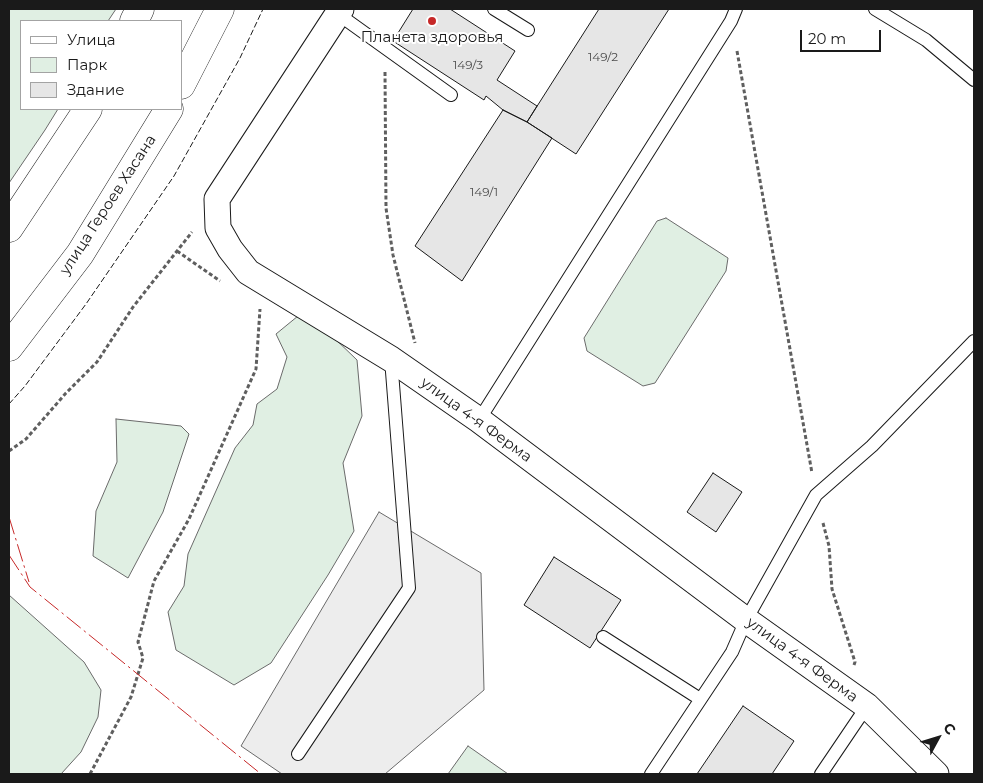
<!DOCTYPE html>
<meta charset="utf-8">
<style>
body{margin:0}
#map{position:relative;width:983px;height:783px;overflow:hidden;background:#fff;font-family:Montserrat,sans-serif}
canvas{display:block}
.frame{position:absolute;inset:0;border:10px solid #1a1a1a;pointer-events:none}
.legend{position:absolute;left:20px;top:20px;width:162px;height:90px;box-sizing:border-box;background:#fff;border:1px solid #a3a3a3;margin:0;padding:6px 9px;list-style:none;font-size:15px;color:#1a1a1a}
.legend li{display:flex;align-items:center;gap:10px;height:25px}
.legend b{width:25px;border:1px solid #a3a3a3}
.north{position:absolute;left:913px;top:713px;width:50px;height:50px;-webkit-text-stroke:4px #fff;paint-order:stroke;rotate:51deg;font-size:14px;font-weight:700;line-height:20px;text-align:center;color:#1a1a1a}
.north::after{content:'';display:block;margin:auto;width:18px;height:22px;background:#1a1a1a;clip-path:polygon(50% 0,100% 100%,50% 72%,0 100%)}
.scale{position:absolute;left:800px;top:30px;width:81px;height:22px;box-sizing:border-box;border:2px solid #1a1a1a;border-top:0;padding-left:6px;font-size:15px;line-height:18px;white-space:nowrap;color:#1a1a1a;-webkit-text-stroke:4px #fff;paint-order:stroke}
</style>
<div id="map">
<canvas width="983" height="783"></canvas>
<div class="frame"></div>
<ul class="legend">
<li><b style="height:6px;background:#fff"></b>Улица</li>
<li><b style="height:14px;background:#e0efe3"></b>Парк</li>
<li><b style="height:14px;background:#e6e6e6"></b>Здание</li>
</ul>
<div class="north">С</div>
<div class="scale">20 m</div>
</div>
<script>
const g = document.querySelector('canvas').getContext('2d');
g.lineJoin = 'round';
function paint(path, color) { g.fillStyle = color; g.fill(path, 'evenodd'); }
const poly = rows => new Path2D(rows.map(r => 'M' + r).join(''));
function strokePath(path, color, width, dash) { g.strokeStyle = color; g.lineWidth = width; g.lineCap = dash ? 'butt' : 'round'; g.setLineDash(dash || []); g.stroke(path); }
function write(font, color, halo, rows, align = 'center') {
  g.font = font + ' Montserrat,sans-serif'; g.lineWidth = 4; g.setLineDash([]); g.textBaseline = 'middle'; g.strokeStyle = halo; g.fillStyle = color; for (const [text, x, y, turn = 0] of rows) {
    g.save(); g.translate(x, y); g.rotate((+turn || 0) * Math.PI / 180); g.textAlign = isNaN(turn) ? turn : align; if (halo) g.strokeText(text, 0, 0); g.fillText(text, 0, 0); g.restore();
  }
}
const green = poly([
 [9,9,116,9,108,21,21,21,21,109,58,109,45,130,9,183,9,9],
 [666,218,728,258,726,271,655,383,643,386,587,351,584,338,657,221,666,218],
 [298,316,329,333,357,360,362,416,343,463,354,531,328,575,271,663,234,685,176,650,168,612,184,586,188,554,235,448,253,425,257,404,277,389,287,357,276,334,298,316],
 [116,419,181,426,189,434,163,512,128,578,93,556,96,511,117,462,116,419],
 [9,595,84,662,101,690,98,717,81,752,61,774,9,774,9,595],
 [468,746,508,774,448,774,468,746]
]);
const parking = poly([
 [379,512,481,573,484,690,385,774,282,774,241,746,379,512]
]);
const building = poly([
 [413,9,450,9,515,51,497,80,537,106,527,122,503,110,486,96,484,100,393,41,413,9],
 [599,9,669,9,576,154,527,122,599,9],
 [503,110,527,122,552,138,462,281,415,246,503,110],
 [713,473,742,492,716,532,687,512,713,473],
 [554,557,621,600,590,648,524,605,554,557],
 [743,706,794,741,772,774,697,774,743,706]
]);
const path = poly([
 [737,51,812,473],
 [385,72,386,208,393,255,415,343],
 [177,251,220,281],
 [9,451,26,439,66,393,97,362,133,307,192,232],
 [823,523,829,546,832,589,855,662,854,665],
 [90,774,131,697,143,658,138,642,154,581,189,519,256,369,260,309]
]);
const lane = poly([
 [494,9,528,30],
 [875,9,926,40,974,80],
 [338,14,451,95],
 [479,420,731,21,736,9],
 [603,637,700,699],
 [298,754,409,588,391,359],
 [651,774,732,652,746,620,816,495,872,446,974,341],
 [821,774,867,706]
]);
const street = poly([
 [341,9,217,199,218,228,230,249,248,272,391,359,479,420,746,620,867,706,936,774]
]);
const primary = poly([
 [134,21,140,9],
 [181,85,220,9],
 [9,228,88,109],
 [9,347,80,254,169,109]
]);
const fence = poly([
 [9,404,25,386,86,304,174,176,240,58,263,9]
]);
const power = poly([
 [9,517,29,582],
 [9,555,30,587,261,774]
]);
const markers = [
 [432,21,5,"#c62828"]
];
const numberNames = [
 ["149/2",603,57],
 ["149/3",468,65],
 ["149/1",484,192]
];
const poiNames = [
 ["Планета здоровья",432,38]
];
const streetNames = [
 ["улица Героев Хасана",108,205,-57],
 ["улица 4-я Ферма",476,420,36],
 ["улица 4-я Ферма",802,660,36]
];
paint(green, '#e0efe3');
strokePath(green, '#6a6a6a', 1);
paint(parking, '#ededed');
strokePath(parking, '#6a6a6a', 1);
paint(building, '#e6e6e6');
strokePath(building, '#1a1a1a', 1);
strokePath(lane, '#1a1a1a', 14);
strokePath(street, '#1a1a1a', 27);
strokePath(primary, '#1a1a1a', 29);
strokePath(path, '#5f5f5f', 3, [4, 2.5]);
strokePath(lane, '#fff', 12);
strokePath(street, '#fff', 25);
strokePath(primary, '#fff', 28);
strokePath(fence, '#1a1a1a', 1, [6, 2.5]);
strokePath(power, '#c62828', 1, [18, 4, 2.5, 4]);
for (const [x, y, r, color] of markers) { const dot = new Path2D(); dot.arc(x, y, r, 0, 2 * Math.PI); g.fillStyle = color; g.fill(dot); strokePath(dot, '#fff', 2); }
write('12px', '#4d4d4d', null, numberNames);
write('15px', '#1a1a1a', '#fff', poiNames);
write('15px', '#1a1a1a', '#fff', streetNames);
</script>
